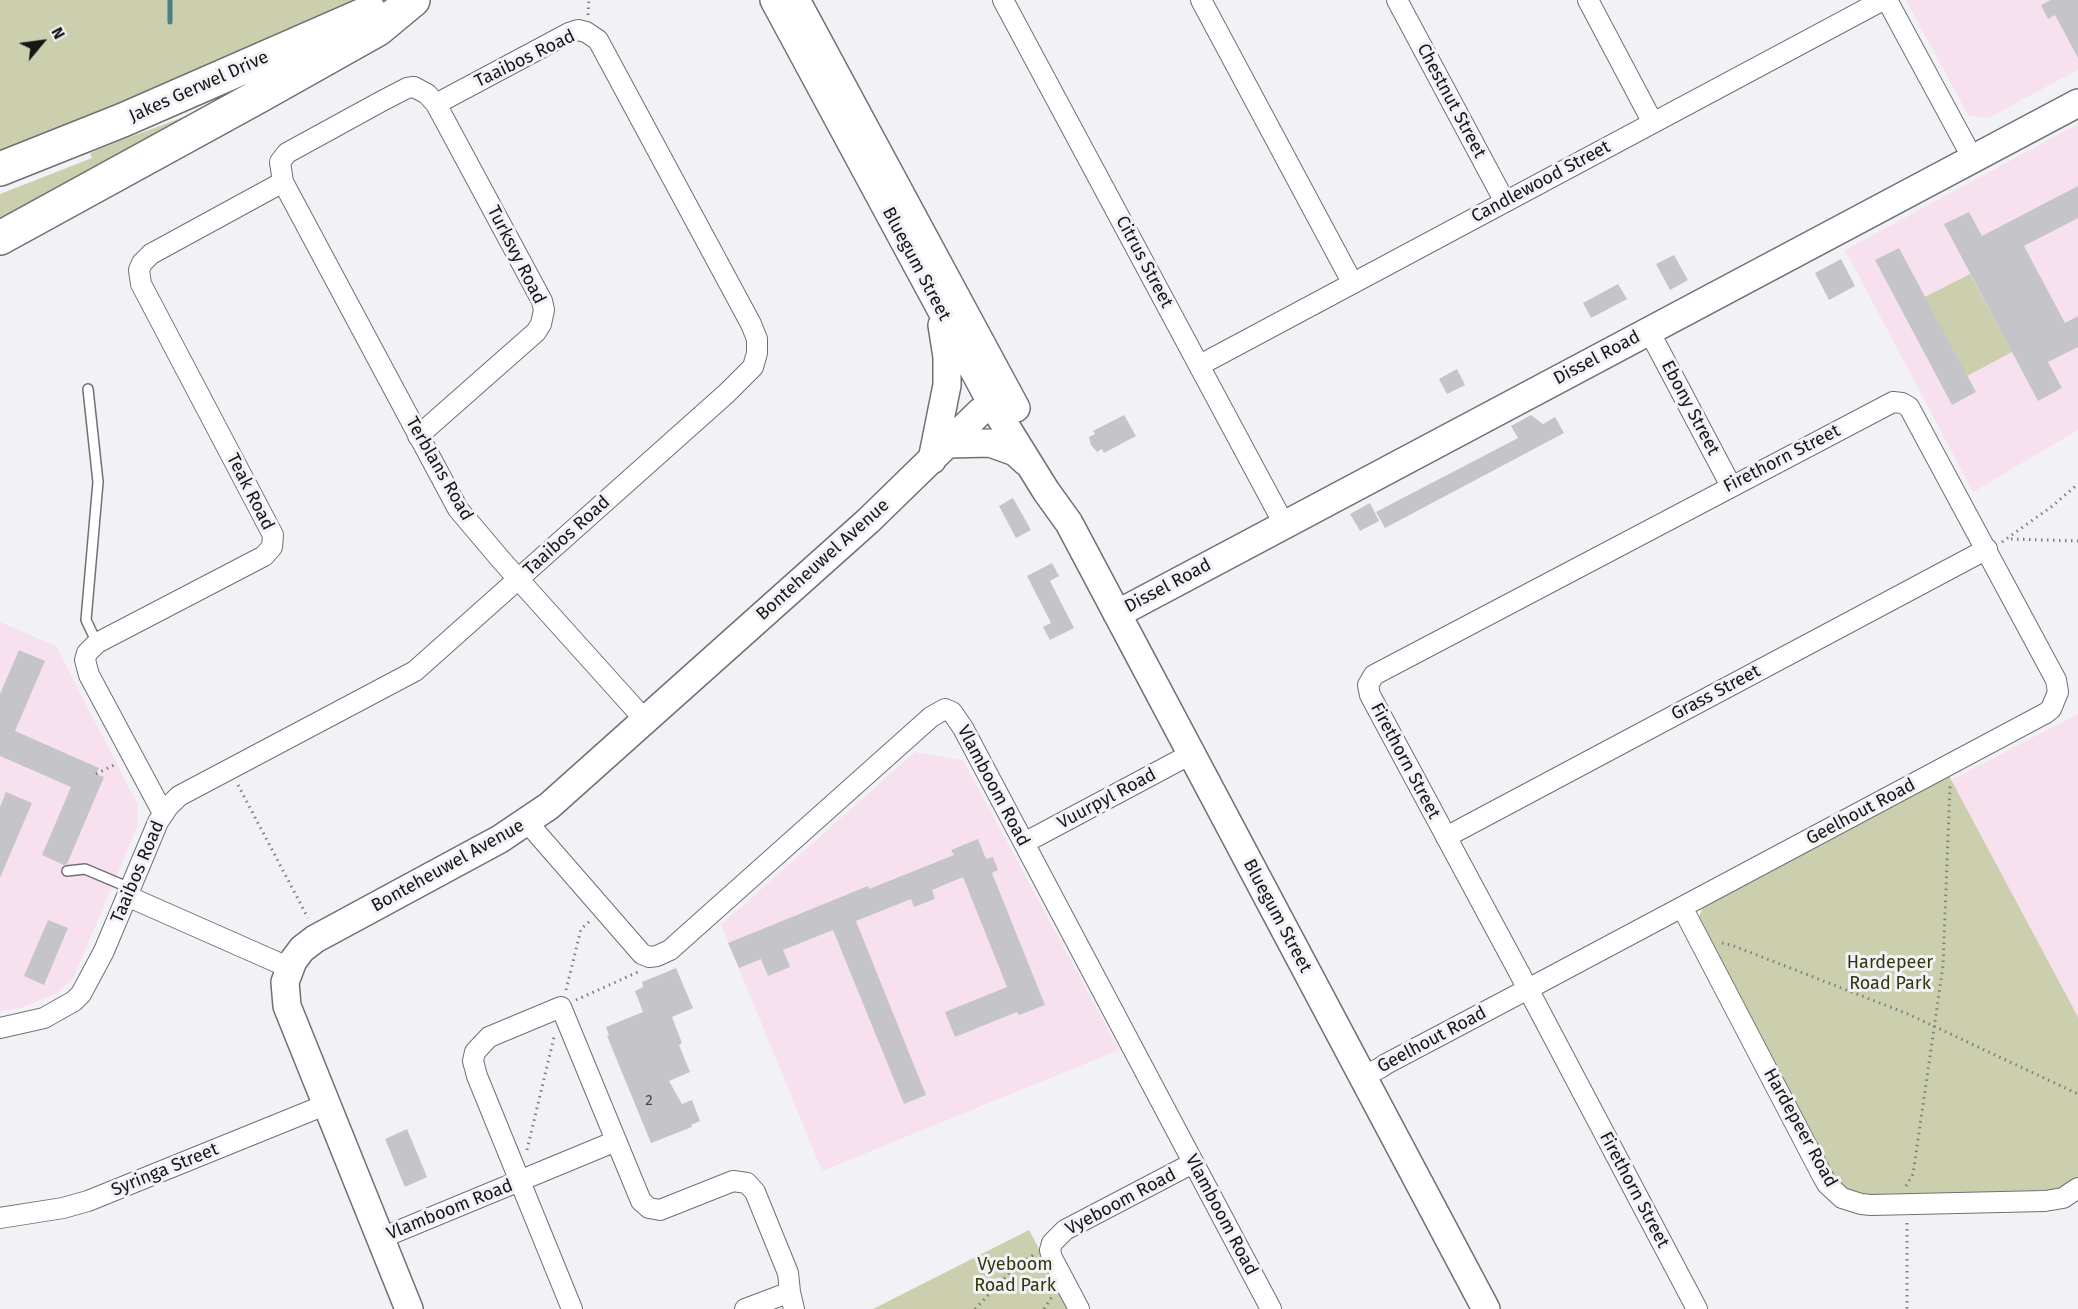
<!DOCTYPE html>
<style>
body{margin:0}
#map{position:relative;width:2078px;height:1309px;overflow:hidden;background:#f2f2f6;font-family:"Fira Sans",sans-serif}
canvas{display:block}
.north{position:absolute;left:12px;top:12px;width:60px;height:60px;-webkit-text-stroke:4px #f2f2f6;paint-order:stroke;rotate:61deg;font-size:16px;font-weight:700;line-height:24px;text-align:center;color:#161617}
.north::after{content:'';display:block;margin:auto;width:21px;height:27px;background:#161617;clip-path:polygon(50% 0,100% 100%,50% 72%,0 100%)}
</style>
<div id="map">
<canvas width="2078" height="1309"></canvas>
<div class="north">N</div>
</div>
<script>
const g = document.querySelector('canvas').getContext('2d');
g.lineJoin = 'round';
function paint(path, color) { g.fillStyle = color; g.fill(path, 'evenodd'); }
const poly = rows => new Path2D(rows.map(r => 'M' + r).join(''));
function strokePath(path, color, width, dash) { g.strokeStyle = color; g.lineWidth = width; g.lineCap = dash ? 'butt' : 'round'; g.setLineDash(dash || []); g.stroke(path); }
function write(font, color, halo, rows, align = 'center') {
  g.font = font + ' "Fira Sans",sans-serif'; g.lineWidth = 6; g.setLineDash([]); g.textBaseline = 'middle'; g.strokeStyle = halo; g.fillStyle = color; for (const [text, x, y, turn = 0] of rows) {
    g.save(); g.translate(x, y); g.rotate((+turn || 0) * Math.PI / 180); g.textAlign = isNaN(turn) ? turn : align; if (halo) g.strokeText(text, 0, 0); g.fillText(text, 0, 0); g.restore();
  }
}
const education = poly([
 [1906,0,2078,0,2078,70,1988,118,1968,115],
 [2078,124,2078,430,1973,492,1845,250],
 [0,622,56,646,137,803,138,825,73,979,57,993,21,1008,0,1011],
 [2078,714,2078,1017,1951,780],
 [915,752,963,760,1119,1050,822,1171,721,925]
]);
const green = poly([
 [0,0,357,0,133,99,0,152],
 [197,112,99,169,63,185,0,220,0,194,92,158,90,153,122,140],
 [1970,274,2012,352,1967,376,1925,297],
 [1947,772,2078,1017,2078,1179,2072,1185,2048,1194,1870,1199,1849,1192,1836,1181,1699,923,1699,917,1704,904],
 [1029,1230,1071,1309,873,1309]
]);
const stream = poly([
 [170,22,170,0]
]);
const building = poly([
 [2051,0,2078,0,2078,58,2055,15,2048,19,2041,5],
 [2078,186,2078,218,2024,246,2065,323,2078,316,2078,347,2048,362,2062,388,2038,401,1944,224,1969,212,1982,236],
 [1899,248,1976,392,1952,405,1875,260],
 [1674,255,1688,280,1670,290,1656,264],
 [1841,259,1855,286,1829,300,1815,273],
 [1618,284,1627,299,1591,318,1583,303],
 [1457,369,1465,385,1447,394,1439,379],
 [1124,415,1136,436,1104,453,1102,449,1097,452,1091,445,1089,437,1095,434,1093,431],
 [1531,415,1543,424,1555,417,1564,433,1385,528,1376,512,1518,438,1511,426],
 [1013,498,1031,530,1016,538,999,506],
 [1370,503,1379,521,1360,531,1350,514],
 [1052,563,1059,576,1050,581,1074,628,1050,640,1043,627,1051,623,1027,576],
 [19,650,45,661,15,731,99,768,96,774,104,777,67,864,64,865,42,855,71,787,0,756,0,694],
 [6,792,32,803,0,878,0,807],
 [978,839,986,859,993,857,998,870,992,873,1045,1005,1019,1015,1017,1012,955,1037,945,1012,1007,987,963,877,932,890,935,899,914,907,911,899,856,921,926,1095,904,1104,833,930,783,950,790,967,768,976,761,959,739,968,728,943,868,886,869,889,954,855,951,850],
 [48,920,68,928,44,985,24,976],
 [676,968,693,1008,672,1017,682,1043,679,1045,690,1072,669,1081,682,1104,692,1100,700,1121,691,1125,692,1127,651,1143,607,1036,609,1035,606,1027,643,1012,635,991,643,987,642,982],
 [407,1129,427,1177,405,1187,385,1139]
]);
const path = poly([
 [588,15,589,0],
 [2011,539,2078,541],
 [2002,542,2051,507,2078,484],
 [96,774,116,764],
 [238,785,308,918],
 [1722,943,1734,946,1908,1014,2078,1094],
 [566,990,581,929,590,921],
 [576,1000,638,972],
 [527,1150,554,1037],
 [1906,1186,1913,1174,1943,966,1950,786],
 [1907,1223,1907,1309],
 [975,1309,1015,1267,1033,1255],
 [1044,1309,1053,1295]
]);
const lane = poly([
 [88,389,98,482,86,620,97,643],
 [67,871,85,869,130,888]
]);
const street = poly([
 [1003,0,1284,524],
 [1201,0,1352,282],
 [1397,0,1505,202],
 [1588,0,1653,123],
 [1887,0,1973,159],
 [436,104,427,94,414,87,407,88,382,101,287,153,280,162,283,182,458,509,502,561,645,720],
 [1649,331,1731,486],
 [1200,365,1883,0],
 [163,813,89,675,85,660,87,653,97,643,264,556,272,547,273,535,141,284,139,270,142,263,151,254,283,182],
 [527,822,642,954,649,957,657,956,670,950,931,717,945,709,952,712,963,728,1271,1309],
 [1446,837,1987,549],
 [1024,843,1191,754],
 [127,896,290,968],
 [1682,907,1822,1175,1827,1184,1842,1198,1861,1204,1871,1205,2045,1201,2063,1198,2078,1188],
 [0,1028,44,1018,74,1001,81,994,104,951,158,822,168,807,179,796,415,671,727,393,753,367,757,353,757,339,751,324,598,40,586,32,578,30,569,33,436,104,542,301,544,310,541,324,536,332,418,436],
 [1362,1077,1380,1068,1386,1064,1528,989,1682,907,2046,713,2051,709,2058,692,2056,680,1909,407,1902,403,1893,402,1374,675,1368,685,1370,695,1528,989,1697,1309],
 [0,1218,63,1208,88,1201,325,1105],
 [379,1239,616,1141],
 [572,1309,477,1076,473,1061,475,1052,489,1037,561,1007,641,1201,649,1208,660,1210,733,1181,747,1183,755,1192,788,1273,790,1292],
 [745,1309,790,1292,794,1309],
 [1079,1309,1052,1258,1050,1250,1052,1243,1065,1230,1193,1163]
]);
const secondary = poly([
 [774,0,992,404,1046,491,1069,523,1486,1309],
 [796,0,1016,408],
 [948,444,990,443,1015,452,1026,462],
 [932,460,947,385,947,357,942,325],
 [1117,614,2078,103],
 [409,1309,287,1006,285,982,293,961,302,949,315,939,500,839,549,806,868,521,980,412,1008,393]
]);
const highway = poly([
 [0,169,123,120,370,12],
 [0,238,259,96,378,29,413,0]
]);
const numberNames = [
 ["2",649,1101]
];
const streetNames = [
 ["Taaibos Road",525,59,-26],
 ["Jakes Gerwel Drive",199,87,-24],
 ["Chestnut Street",1451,101,62],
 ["Candlewood Street",1541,182,-28],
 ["Turksvy Road",516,255,63],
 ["Citrus Street",1144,262,62],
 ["Bluegum Street",916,264,62],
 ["Dissel Road",1597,358,-28],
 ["Ebony Street",1690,408,62],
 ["Firethorn Street",1782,459,-27],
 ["Terblans Road",439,469,60],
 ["Teak Road",250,492,63],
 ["Taaibos Road",567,536,-42],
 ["Bonteheuwel Avenue",823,560,-42],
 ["Dissel Road",1168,586,-28],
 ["Grass Street",1716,693,-28],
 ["Firethorn Street",1405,761,62],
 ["Vlamboom Road",993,786,62],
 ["Vuurpyl Road",1107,799,-28],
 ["Geelhout Road",1861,812,-28],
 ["Bonteheuwel Avenue",448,866,-29],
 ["Taaibos Road",138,872,-67],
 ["Bluegum Street",1277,916,62],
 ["Geelhout Road",1432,1040,-28],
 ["Hardepeer Road",1800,1128,61],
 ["Syringa Street",165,1170,-22],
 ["Firethorn Street",1634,1190,62],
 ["Vyeboom Road",1121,1202,-28],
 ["Vlamboom Road",450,1210,-22],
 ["Vlamboom Road",1221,1215,62]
];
const parkNames = [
 ["Hardepeer",1890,963],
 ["Road Park",1890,984],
 ["Vyeboom",1015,1265],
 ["Road Park",1015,1286]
];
paint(education, '#f7e1ef');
paint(green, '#cbcfad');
strokePath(stream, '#4d7e81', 5);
paint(building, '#c5c5c9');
strokePath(lane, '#707074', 12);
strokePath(street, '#707074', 22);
strokePath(secondary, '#707074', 30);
strokePath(highway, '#707074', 36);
strokePath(path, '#7e7e80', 3, [1.5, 4.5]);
strokePath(lane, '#fff', 9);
strokePath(street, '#fff', 20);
strokePath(secondary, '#fff', 27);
strokePath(highway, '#fff', 33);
write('15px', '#424244', null, numberNames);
write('18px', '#161617', '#f2f2f6', streetNames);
write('18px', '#34370e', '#f2f2f6', parkNames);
</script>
